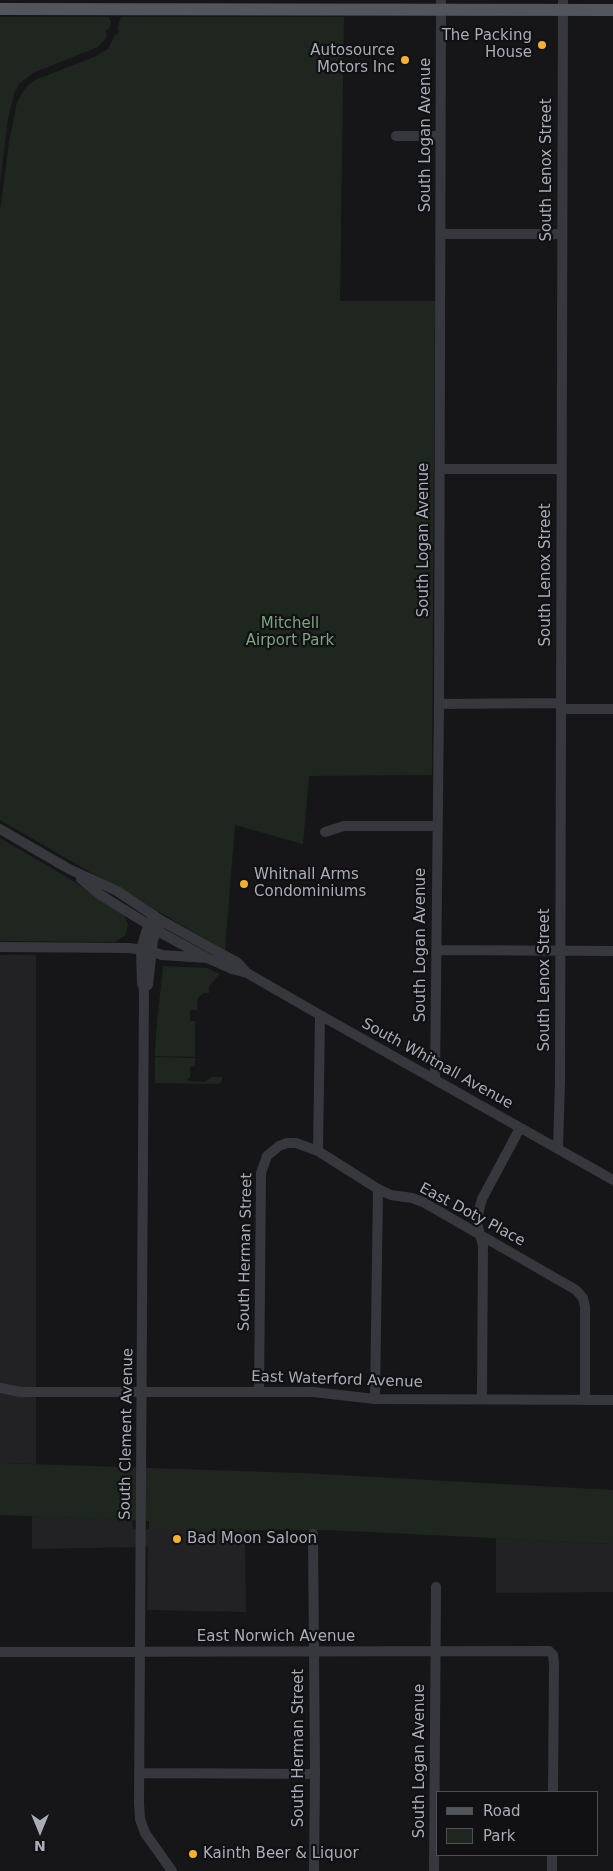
<!DOCTYPE html>
<style>
body{margin:0}
#map{position:relative;width:613px;height:1871px;overflow:hidden;background:#161618;font-family:"DejaVu Sans",sans-serif}
canvas{display:block}
.legend{position:absolute;left:436px;top:1791px;width:162px;height:65px;box-sizing:border-box;background:#111113;border:1px solid #4d4f55;margin:0;padding:6px 9px;list-style:none;font-size:15px;color:#a8adb8}
.legend li{display:flex;align-items:center;gap:10px;height:25px}
.legend b{width:25px;border:1px solid #4d4f55}
.north{position:absolute;left:15px;top:1806px;width:50px;height:50px;-webkit-text-stroke:4px #111113;paint-order:stroke;rotate:180deg;font-size:14px;font-weight:700;line-height:20px;text-align:center;color:#a8adb8}
.north::after{content:'';display:block;margin:auto;width:18px;height:22px;background:#a8adb8;clip-path:polygon(50% 0,100% 100%,50% 72%,0 100%)}
</style>
<div id="map">
<canvas width="613" height="1871"></canvas>
<ul class="legend">
<li><b style="height:6px;background:#53555c"></b>Road</li>
<li><b style="height:14px;background:#1e261f"></b>Park</li>
</ul>
<div class="north">N</div>
</div>
<script>
const g = document.querySelector('canvas').getContext('2d');
g.lineJoin = 'round';
function paint(path, color) { g.fillStyle = color; g.fill(path, 'evenodd'); }
const poly = rows => new Path2D(rows.map(r => 'M' + r).join(''));
function strokePath(path, color, width, dash) { g.strokeStyle = color; g.lineWidth = width; g.lineCap = dash ? 'butt' : 'round'; g.setLineDash(dash || []); g.stroke(path); }
function write(font, color, halo, rows, align = 'center') {
  g.font = font + ' "DejaVu Sans",sans-serif'; g.lineWidth = 4.5; g.setLineDash([]); g.textBaseline = 'middle'; g.strokeStyle = halo; g.fillStyle = color; for (const [text, x, y, turn = 0] of rows) {
    g.save(); g.translate(x, y); g.rotate((+turn || 0) * Math.PI / 180); g.textAlign = isNaN(turn) ? turn : align; if (halo) g.strokeText(text, 0, 0); g.fillText(text, 0, 0); g.restore();
  }
}
const built = poly([
 [0,955,36,955,36,1464,0,1463],
 [32,1516,132,1520,133,1529,245,1530,246,1612,147,1610,148,1547,32,1549],
 [496,1538,613,1544,613,1592,496,1593]
]);
const green = poly([
 [0,17,109,17,111,22,109,29,106,30,107,37,98,47,33,73,19,84,14,94,8,119,0,183],
 [121,17,344,17,340,301,435,301,432,775,309,776,303,844,235,825,225,950,0,820,0,211,9,142,17,102,26,87,35,80,94,57,108,49,115,35,118,34,119,31,117,29],
 [0,838,65,876,124,914,128,925,125,936,114,942,0,941],
 [163,966,207,968,220,974,209,986,209,993,204,993,198,998,197,1010,190,1010,190,1021,195,1021,195,1057,155,1056,156,1032],
 [155,1057,195,1058,195,1066,190,1067,190,1078,187,1078,188,1080,190,1081,205,1082,211,1077,222,1077,222,1081,219,1084,155,1083],
 [0,1463,301,1473,613,1490,613,1544,328,1530,149,1530,149,1521,0,1515]
]);
const minor = poly([
 [396,136,440,136],
 [441,234,561,234],
 [440,469,561,469],
 [439,704,561,703],
 [561,709,613,709],
 [0,829,69,869,117,891,162,921,238,963,247,973,320,1015,613,1180],
 [325,832,344,826,437,826],
 [81,879,99,894,165,935,207,958,232,969,247,973],
 [154,915,146,932,141,950,142,984,144,987,139,1803,140,1819,145,1833,172,1871],
 [0,947,129,948,151,951,162,955,207,958],
 [437,950,613,951],
 [144,987,148,985,153,940,160,924],
 [435,1079,439,704,441,0],
 [558,1149,560,1080,563,0],
 [318,1151,378,1189,391,1195,412,1198,423,1202,576,1290,583,1298,585,1307,585,1400],
 [0,1388,20,1392,313,1392,375,1399,613,1400],
 [259,1392,261,1173,267,1156,279,1146,287,1143,296,1143,318,1151,320,1015],
 [375,1399,378,1189],
 [482,1399,483,1246,477,1223,478,1214,482,1199,520,1128],
 [313,1534,315,1774,314,1871],
 [0,1652,549,1651,553,1655,554,1664,553,1792],
 [139,1773,315,1774],
 [434,1871,436,1587],
 [552,1871,552,1855]
]);
const major = poly([
 [0,9,613,10]
]);
const markers = [
 [542,45,5,"#f2b134"],
 [405,60,5,"#f2b134"],
 [244,884,5,"#f2b134"],
 [177,1539,5,"#f2b134"],
 [193,1854,5,"#f2b134"]
];
const poiNames = [
 ["The Packing",532,36,"right"],
 ["House",532,53,"right"],
 ["Autosource",395,51,"right"],
 ["Motors Inc",395,68,"right"],
 ["Whitnall Arms",254,875],
 ["Condominiums",254,892],
 ["Bad Moon Saloon",187,1539],
 ["Kainth Beer & Liquor",203,1854]
];
const streetNames = [
 ["South Logan Avenue",426,135,-90],
 ["South Lenox Street",547,170,-90],
 ["South Logan Avenue",424,540,-90],
 ["South Lenox Street",546,575,-90],
 ["South Logan Avenue",421,945,-90],
 ["South Lenox Street",545,980,-90],
 ["South Whitnall Avenue",437,1064,29],
 ["East Doty Place",472,1215,28],
 ["South Herman Street",246,1252,-89],
 ["East Waterford Avenue",337,1380,2],
 ["South Clement Avenue",127,1434,-89],
 ["East Norwich Avenue",276,1637],
 ["South Herman Street",299,1748,-90],
 ["South Logan Avenue",420,1761,-90]
];
const parkNames = [
 ["Mitchell",290,624],
 ["Airport Park",290,641]
];
paint(built, '#222225');
paint(green, '#1e261f');
strokePath(minor, '#37383d', 10);
strokePath(major, '#53555c', 12);
for (const [x, y, r, color] of markers) { const dot = new Path2D(); dot.arc(x, y, r, 0, 2 * Math.PI); g.fillStyle = color; g.fill(dot); strokePath(dot, '#111113', 2); }
write('15px', '#a8adb8', '#111113', poiNames, 'left');
write('15px', '#a8adb8', '#111113', streetNames);
write('15px', '#7fa381', '#111113', parkNames);
</script>
